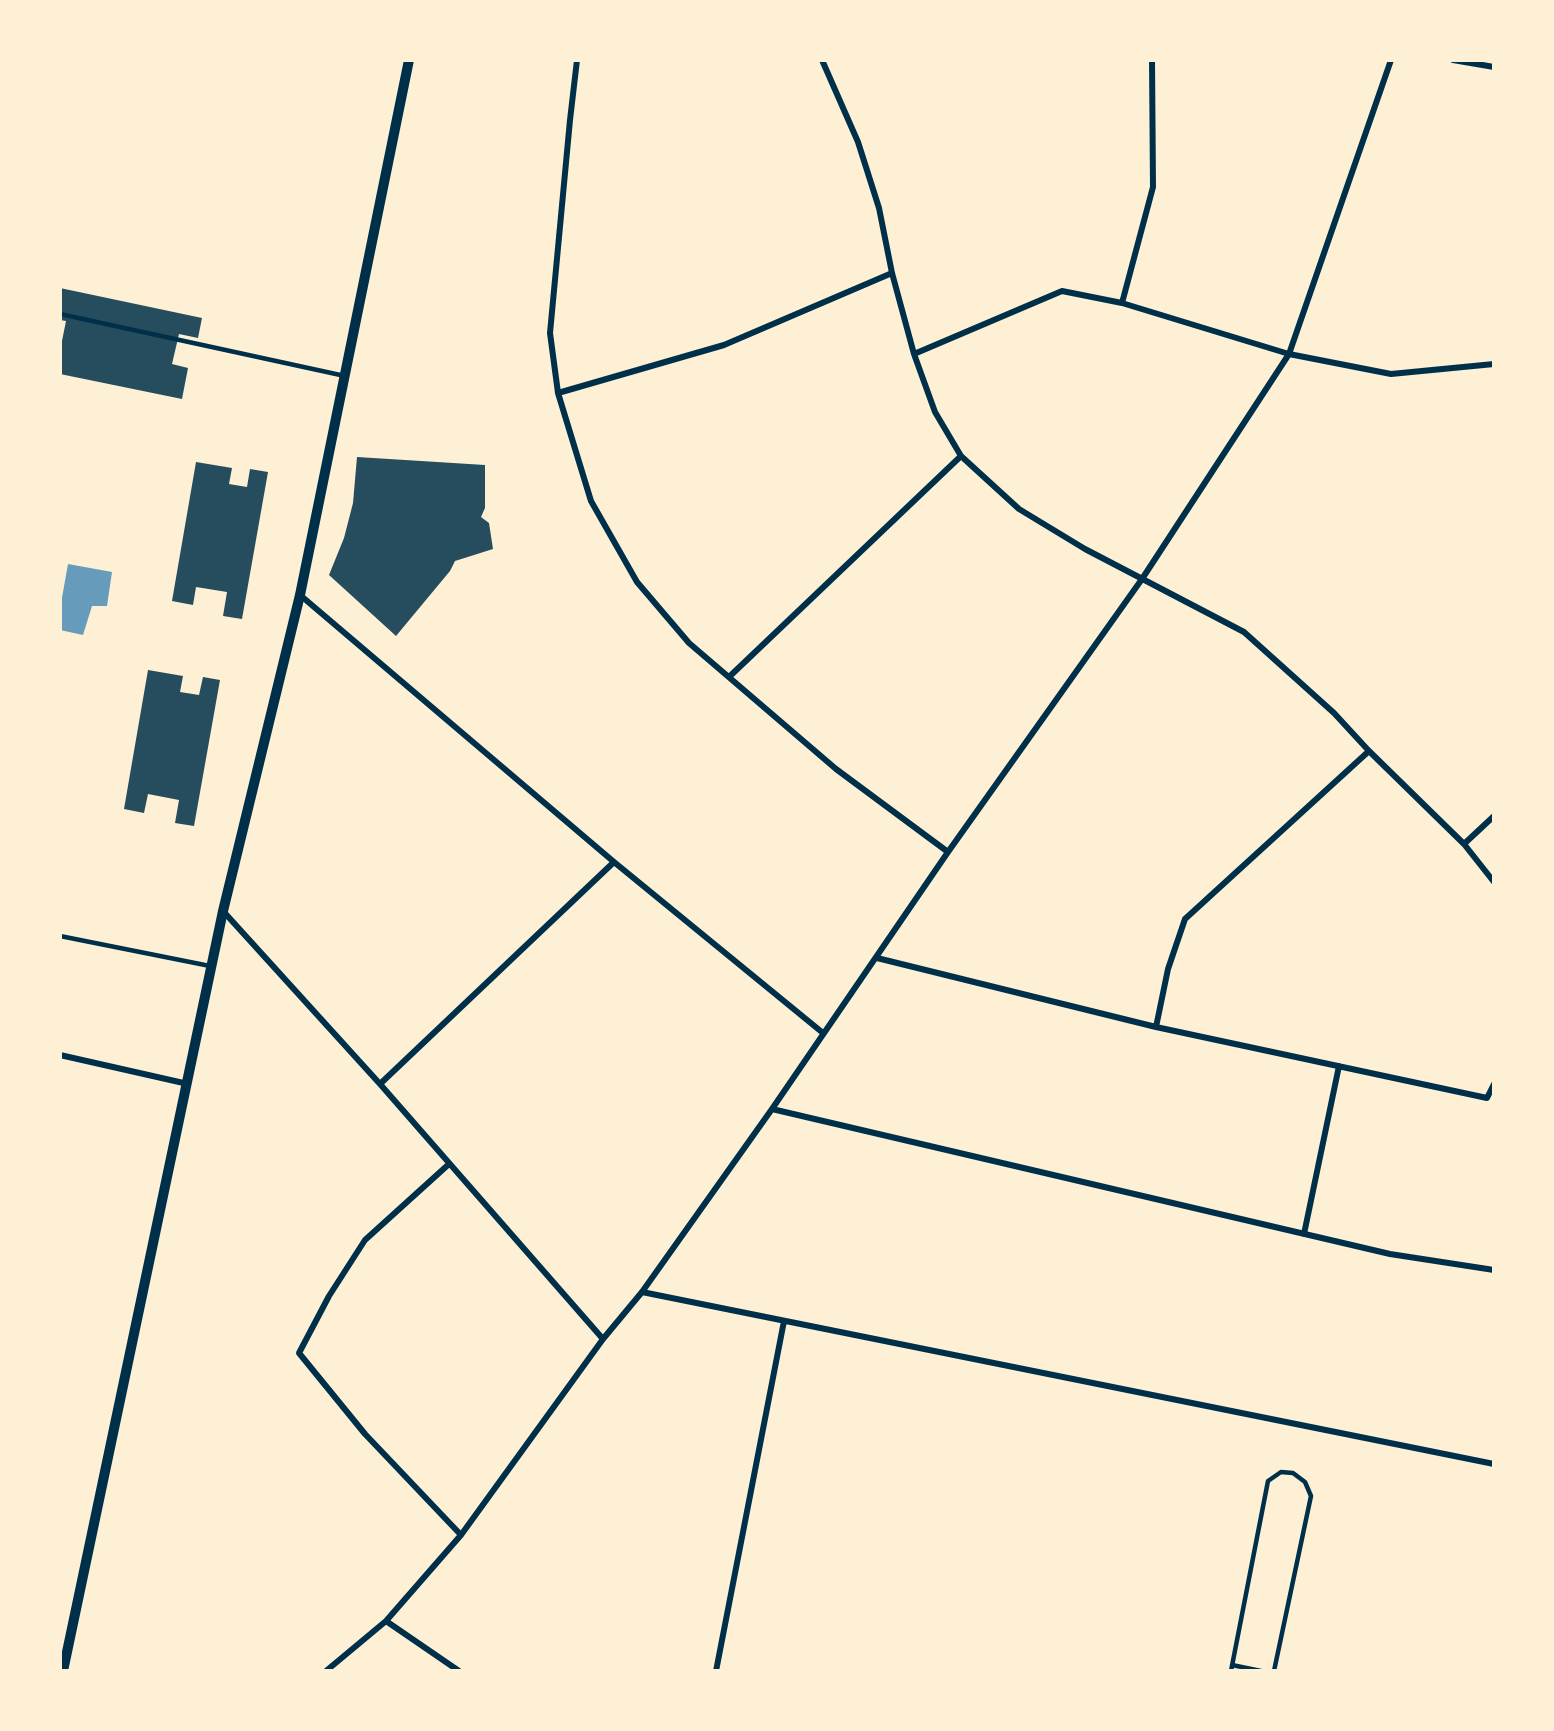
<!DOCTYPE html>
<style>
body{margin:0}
#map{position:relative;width:1554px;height:1731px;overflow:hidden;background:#fdf0d5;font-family:"Varela Round",sans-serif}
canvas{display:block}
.frame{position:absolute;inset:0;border:62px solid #fdf0d5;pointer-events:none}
</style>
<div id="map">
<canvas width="1554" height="1731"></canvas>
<div class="frame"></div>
</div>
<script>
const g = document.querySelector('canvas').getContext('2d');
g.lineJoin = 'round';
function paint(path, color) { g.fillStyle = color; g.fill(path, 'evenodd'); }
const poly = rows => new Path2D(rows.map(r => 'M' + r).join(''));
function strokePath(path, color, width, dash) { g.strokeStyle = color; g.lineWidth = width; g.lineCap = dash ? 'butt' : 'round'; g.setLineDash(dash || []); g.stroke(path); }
const water = poly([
 [68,564,112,572,107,606,92,606,83,635,60,630,60,609]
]);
const building = poly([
 [60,288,202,318,198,338,179,334,172,364,188,368,182,399,60,374,60,340,62,341,66,321,60,320],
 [357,457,485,465,485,508,481,517,489,523,493,549,455,561,450,571,396,636,329,575,344,538,353,503],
 [196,462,232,468,229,484,247,487,250,469,268,472,242,619,223,616,227,592,196,587,193,605,172,601],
 [148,670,183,676,180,692,199,695,203,677,220,680,194,826,175,823,179,800,148,794,144,813,124,809]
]);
const service = poly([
 [60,314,345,376],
 [60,936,210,966],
 [1232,1665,1261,1671],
 [1231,1671,1268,1481,1281,1472,1293,1473,1305,1482,1311,1496,1274,1671]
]);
const minor = poly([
 [577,60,570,120,550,333,558,393,591,501,637,582,689,643,836,769,948,852],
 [822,60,858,142,879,208,892,273,914,354,935,412,961,456,1019,509,1085,549,1244,632,1334,713,1369,751,1464,844,1494,882],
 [1453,60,1494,67],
 [1122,303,1153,187,1152,60],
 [914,354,1062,291,1122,303,1289,354,1391,374,1494,364],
 [558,393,724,345,892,273],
 [300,595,614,862,823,1033],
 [729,677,961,456],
 [1464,844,1494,816],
 [223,911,380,1084,603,1339],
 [877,958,1156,1027,1487,1098,1494,1084],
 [1156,1027,1168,969,1185,919,1369,751],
 [60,1055,188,1084],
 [380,1084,614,862],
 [772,1109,1390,1254,1494,1270],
 [449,1164,365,1240,329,1296,299,1353,365,1434,461,1535],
 [1304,1234,1339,1066],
 [642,1292,1494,1464],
 [386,1621,459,1671],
 [326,1671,386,1621,461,1535,603,1339,642,1292,772,1109,948,852,1142,579,1289,354,1391,60],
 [716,1671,784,1321]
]);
const tertiary = poly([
 [63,1671,223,911,300,595,409,60]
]);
paint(water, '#669bbc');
paint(building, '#264d5e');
strokePath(service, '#003049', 4.5);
strokePath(minor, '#003049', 6);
strokePath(tertiary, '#003049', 10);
</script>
